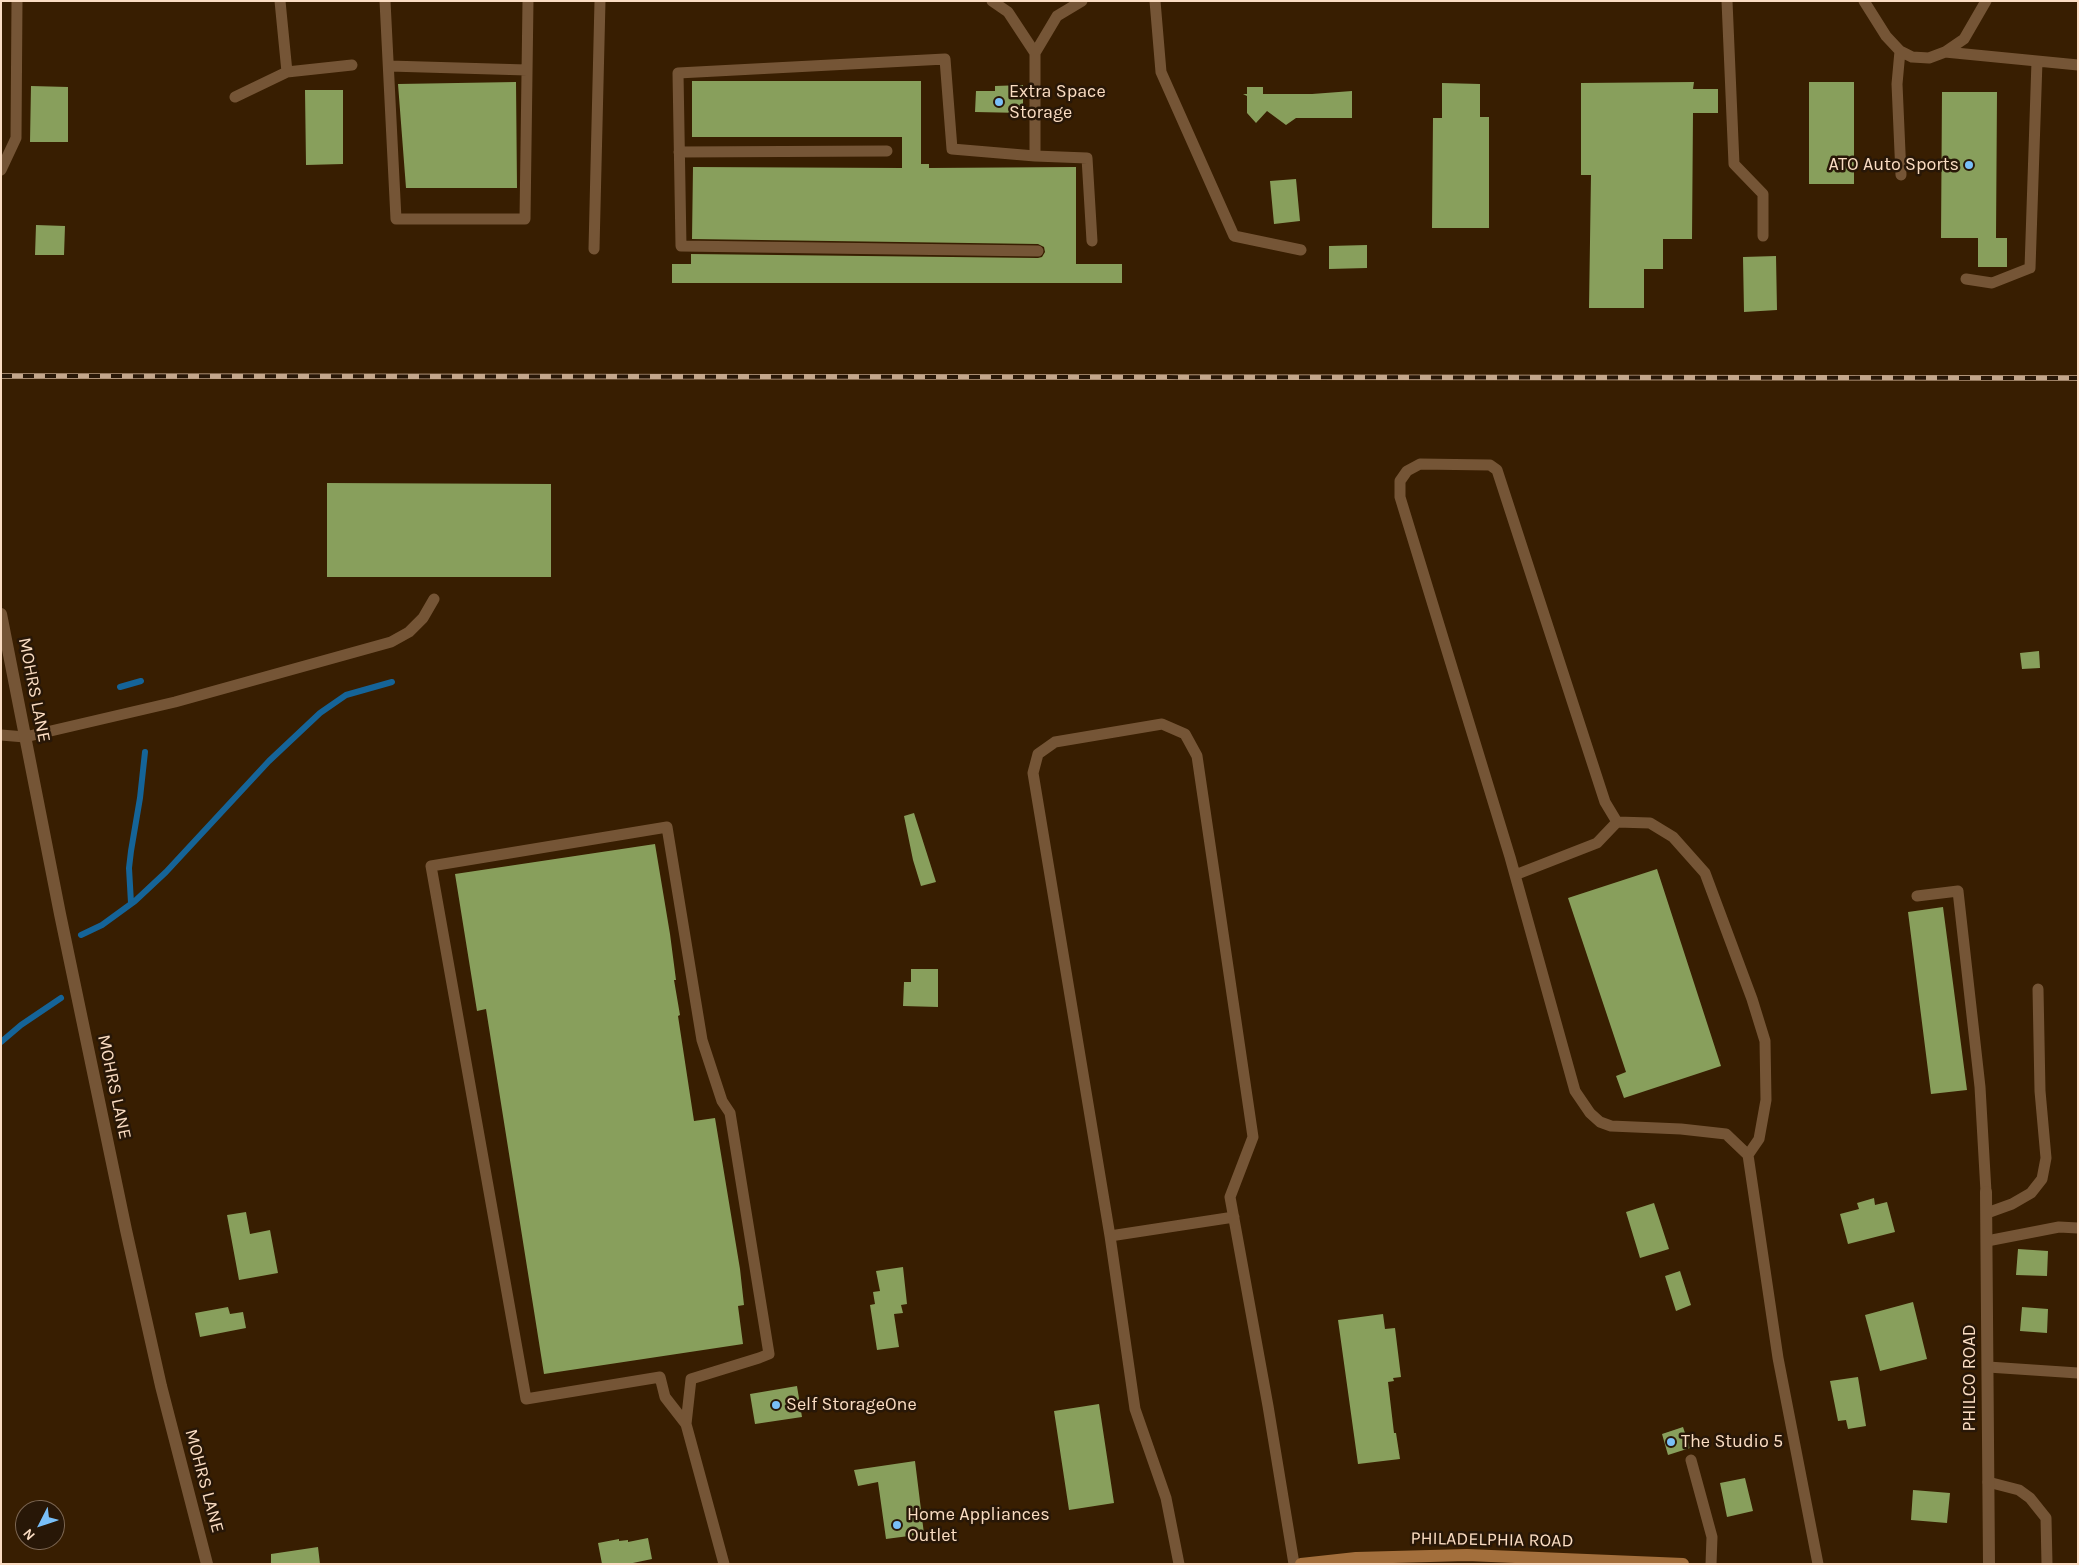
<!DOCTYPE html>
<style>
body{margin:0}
#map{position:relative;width:2079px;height:1565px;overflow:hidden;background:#381e01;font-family:Karla,sans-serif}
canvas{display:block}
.frame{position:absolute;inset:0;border:2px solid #fbddc3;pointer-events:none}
.north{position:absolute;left:15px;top:1500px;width:50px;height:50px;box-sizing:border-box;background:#281707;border:1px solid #7c6652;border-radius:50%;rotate:229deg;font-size:14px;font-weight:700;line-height:20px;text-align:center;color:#fbddc3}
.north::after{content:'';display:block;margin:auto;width:18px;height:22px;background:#79bff8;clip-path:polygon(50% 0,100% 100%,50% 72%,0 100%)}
</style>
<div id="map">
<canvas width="2079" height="1565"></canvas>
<div class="frame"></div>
<div class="north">N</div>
</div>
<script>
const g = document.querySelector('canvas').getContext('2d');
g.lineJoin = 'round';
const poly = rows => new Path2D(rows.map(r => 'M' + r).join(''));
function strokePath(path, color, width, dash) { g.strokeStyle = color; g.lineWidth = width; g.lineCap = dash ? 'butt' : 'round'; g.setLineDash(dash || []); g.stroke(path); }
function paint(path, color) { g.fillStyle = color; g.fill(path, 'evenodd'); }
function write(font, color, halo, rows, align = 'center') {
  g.font = font + ' Karla,sans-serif'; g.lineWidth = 5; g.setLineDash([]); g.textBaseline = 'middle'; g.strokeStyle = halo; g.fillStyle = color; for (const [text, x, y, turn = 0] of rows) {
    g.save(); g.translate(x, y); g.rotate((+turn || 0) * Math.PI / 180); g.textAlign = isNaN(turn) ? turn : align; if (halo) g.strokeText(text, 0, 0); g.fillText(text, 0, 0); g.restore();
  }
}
const stream = poly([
 [120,687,141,681],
 [131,903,129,868,131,851,140,798,145,752],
 [81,935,102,925,135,901,166,872,269,761,320,713,346,695,392,682],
 [1,1042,21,1025,61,998]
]);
const building = poly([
 [692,81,921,81,921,164,929,164,929,168,1076,167,1076,264,1122,264,1122,283,672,283,672,264,691,264,691,254,1038,258,1042,257,1045,252,1044,247,1038,244,692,239,693,167,902,168,902,137,692,137],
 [516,82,517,188,406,188,398,84],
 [1694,82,1693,89,1718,89,1718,113,1693,113,1692,239,1663,239,1663,269,1644,269,1644,308,1589,308,1591,175,1581,175,1581,83],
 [1809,82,1854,82,1854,184,1809,184],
 [1442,83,1480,84,1480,117,1489,117,1489,228,1432,228,1433,118,1442,118],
 [1023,85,1023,113,975,112,976,91,995,91,995,86],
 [31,86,68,87,68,142,30,142],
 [1247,87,1263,87,1263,94,1312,94,1352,91,1352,118,1296,118,1286,125,1267,111,1256,123,1247,113,1247,96,1243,94,1247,94],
 [305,90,343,90,343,164,306,165],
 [1942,92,1997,92,1996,238,2007,238,2007,267,1978,267,1978,238,1941,238],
 [1296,179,1300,221,1274,224,1270,181],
 [36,225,65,226,64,255,35,255],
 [1367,245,1367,268,1329,269,1329,246],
 [1776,256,1777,310,1744,312,1743,257],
 [327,483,551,484,551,577,327,577],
 [2039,651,2040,668,2022,669,2020,653],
 [914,813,936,882,921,886,913,860,904,816],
 [655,844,670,934,676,980,674,980,680,1015,678,1016,694,1121,715,1118,740,1269,744,1305,738,1306,743,1344,544,1374,486,1009,477,1011,455,874],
 [1657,869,1721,1066,1624,1098,1616,1076,1626,1072,1568,898],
 [1943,907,1967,1090,1931,1094,1908,912],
 [911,969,938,969,938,1007,903,1006,904,982,911,982],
 [1874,1198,1875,1205,1887,1202,1895,1232,1848,1244,1840,1214,1859,1209,1857,1203],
 [1654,1203,1669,1249,1640,1258,1626,1212],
 [246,1212,250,1234,270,1230,278,1273,239,1280,227,1215],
 [2018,1249,2048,1251,2047,1276,2016,1275],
 [903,1267,907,1304,901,1305,903,1313,894,1314,899,1347,877,1350,870,1305,875,1304,873,1292,880,1291,876,1271],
 [1680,1271,1691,1305,1676,1311,1665,1276],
 [1913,1302,1927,1359,1880,1371,1865,1315],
 [228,1307,230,1314,243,1312,246,1328,200,1337,195,1313],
 [2022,1307,2048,1309,2047,1333,2020,1331],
 [1383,1314,1385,1329,1395,1328,1401,1377,1393,1378,1394,1381,1388,1382,1394,1433,1396,1433,1400,1459,1358,1464,1338,1320],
 [1858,1377,1866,1426,1848,1429,1846,1420,1838,1421,1830,1381],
 [797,1386,802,1417,755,1424,750,1394],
 [1099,1404,1114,1503,1069,1510,1054,1411],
 [1683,1427,1690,1448,1668,1455,1662,1434],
 [915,1461,924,1534,886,1539,878,1482,858,1486,854,1470],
 [1745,1478,1753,1511,1727,1517,1720,1483],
 [1913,1490,1950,1493,1947,1523,1911,1520],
 [648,1538,652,1559,628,1564,602,1564,598,1543,619,1539,619,1541,628,1540,628,1542],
 [318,1547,320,1564,271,1564,271,1554]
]);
const service = poly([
 [280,1,287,72,352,65],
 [385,1,396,219,525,219,528,1],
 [992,1,1008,12,1035,53],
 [1082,1,1057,16,1035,53,1035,156,1087,158,1092,241],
 [1155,1,1161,72,1234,236,1301,250],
 [1727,1,1734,164,1763,194,1763,236],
 [1864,1,1886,36,1900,51,1912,57,1929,58,1945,52,2078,65],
 [1900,51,1897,84,1901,175],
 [1945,52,1964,39,1986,1],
 [389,66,527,70],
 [235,97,287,72],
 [679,152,887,151],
 [1035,156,952,149,945,59,678,73,681,246,1038,251],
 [1,170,16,138,17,1],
 [594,249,600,1],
 [1966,279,1992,283,2030,268,2037,61],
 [1,735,25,737,175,702,391,642,409,632,423,618,434,599],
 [1617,822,1605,802,1497,470,1490,465,1420,464,1407,471,1400,481,1400,497,1510,857,1575,1091,1590,1113,1600,1122,1611,1126,1681,1129,1726,1134,1748,1155],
 [1515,875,1597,843,1617,822,1650,823,1673,837,1705,873,1752,999,1765,1041,1766,1100,1759,1139,1748,1155,1778,1358,1818,1564],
 [1917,896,1958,891,1980,1087,1986,1192],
 [1987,1213,2012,1204,2031,1193,2042,1179,2046,1158,2040,1091,2038,989],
 [1110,1236,1234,1217],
 [1987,1241,2059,1227,2078,1228],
 [1988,1367,2078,1373],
 [686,1424,665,1397,660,1377,526,1399,431,866,667,827,702,1040,722,1101,730,1113,769,1354,759,1358,691,1379,686,1424,724,1564],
 [1691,1460,1712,1537,1711,1564],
 [1988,1482,2019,1490,2030,1498,2046,1518,2047,1564],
 [1179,1564,1166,1498,1135,1409,1110,1236,1033,773,1038,754,1055,742,1162,724,1185,734,1197,756,1253,1137,1230,1197,1268,1406,1294,1564]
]);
const minor = poly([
 [1,614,60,914,126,1230,161,1386,207,1564],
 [1986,1192,1989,1564]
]);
const secondary = poly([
 [1301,1564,1356,1558,1467,1555,1683,1564]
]);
const rail = poly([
 [1,376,2078,378]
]);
const markers = [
 [999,102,5,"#79bff8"],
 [1969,165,5,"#79bff8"],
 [776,1405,5,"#79bff8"],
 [1671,1442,5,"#79bff8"],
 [897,1525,5,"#79bff8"]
];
const poiNames = [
 ["Extra Space",1009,92],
 ["Storage",1009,113],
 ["ATO Auto Sports",1959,165,"right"],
 ["Self StorageOne",786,1405],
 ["The Studio 5",1681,1442],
 ["Home Appliances",907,1515],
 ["Outlet",907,1536]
];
const streetNames = [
 ["MOHRS LANE",34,690,79],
 ["MOHRS LANE",114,1087,78],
 ["PHILCO ROAD",1970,1378,-90],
 ["MOHRS LANE",204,1481,75],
 ["PHILADELPHIA ROAD",1492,1540,1]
];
strokePath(stream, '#156498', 6);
paint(building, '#889f5c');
strokePath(service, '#755536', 11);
strokePath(minor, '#755536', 12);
strokePath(secondary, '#a36f3c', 12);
strokePath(rail, '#c4a78c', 5.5);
strokePath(rail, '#281707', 4, [11]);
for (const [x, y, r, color] of markers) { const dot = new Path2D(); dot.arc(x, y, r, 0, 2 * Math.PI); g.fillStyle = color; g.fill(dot); strokePath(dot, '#281707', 2); }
write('18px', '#fbddc3', '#281707', poiNames, 'left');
write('18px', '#fbddc3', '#281707', streetNames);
</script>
